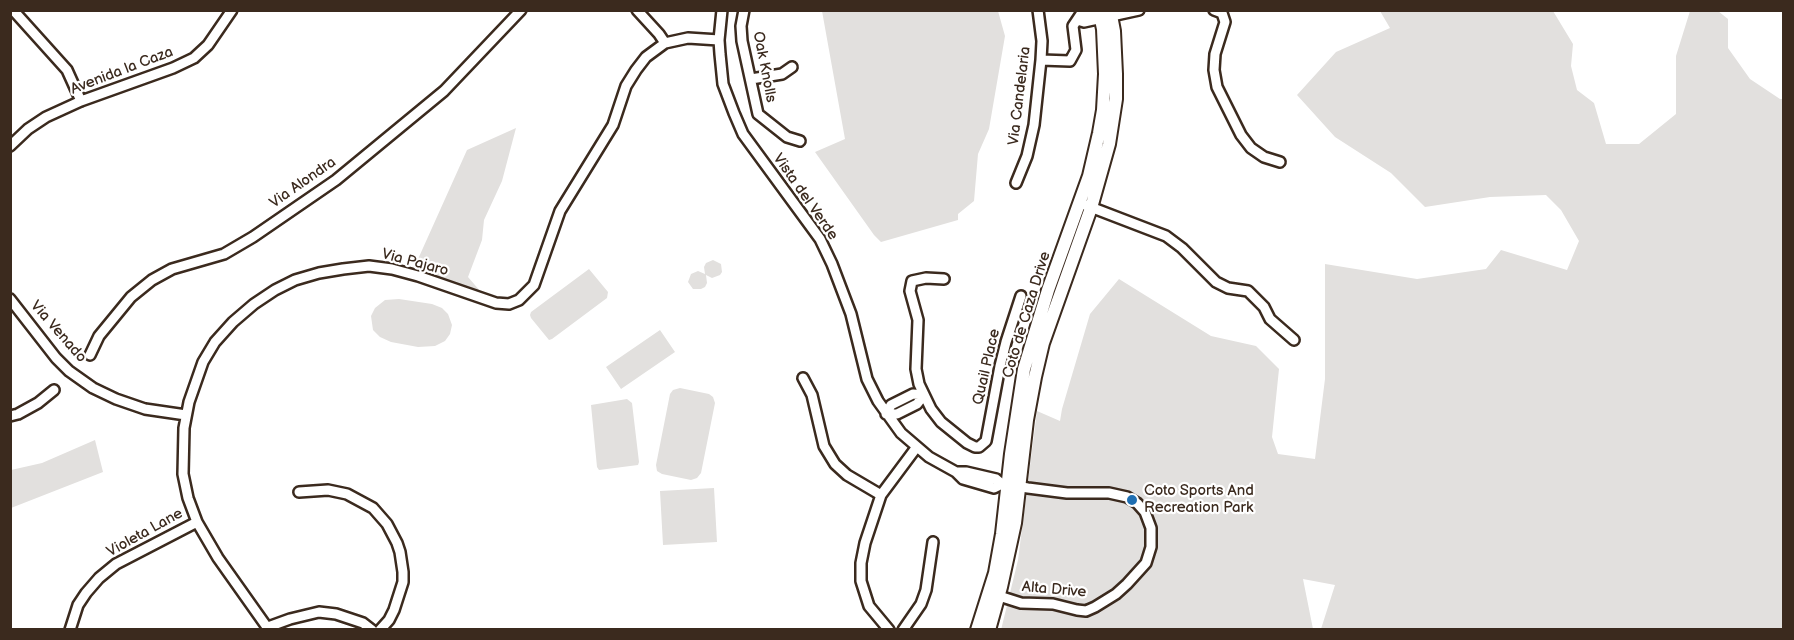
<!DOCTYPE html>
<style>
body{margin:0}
#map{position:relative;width:1794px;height:640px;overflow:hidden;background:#fff;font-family:"Balsamiq Sans",sans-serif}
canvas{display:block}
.frame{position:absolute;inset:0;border:12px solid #3b2a1e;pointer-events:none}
</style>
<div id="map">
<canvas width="1794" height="640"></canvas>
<div class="frame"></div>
</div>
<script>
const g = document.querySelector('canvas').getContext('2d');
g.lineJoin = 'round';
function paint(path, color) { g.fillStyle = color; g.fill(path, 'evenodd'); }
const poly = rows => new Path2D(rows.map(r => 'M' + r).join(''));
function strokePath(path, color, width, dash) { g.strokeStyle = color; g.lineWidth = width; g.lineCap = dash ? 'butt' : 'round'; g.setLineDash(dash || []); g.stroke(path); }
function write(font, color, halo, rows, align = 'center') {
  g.font = font + ' "Balsamiq Sans",sans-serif'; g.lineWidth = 4.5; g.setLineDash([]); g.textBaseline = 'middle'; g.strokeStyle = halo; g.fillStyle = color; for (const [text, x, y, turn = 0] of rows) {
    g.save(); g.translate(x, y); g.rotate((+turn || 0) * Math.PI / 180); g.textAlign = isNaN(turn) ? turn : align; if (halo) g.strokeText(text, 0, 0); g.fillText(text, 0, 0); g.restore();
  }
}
const green = poly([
 [822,11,998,11,1005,36,989,129,978,154,974,201,958,214,958,220,881,242,874,235,815,152,845,139],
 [1380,11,1553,11,1573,44,1571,66,1577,90,1594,103,1606,144,1639,144,1676,114,1676,56,1690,11,1718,11,1728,19,1728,48,1750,79,1780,99,1783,99,1783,629,1321,629,1335,585,1303,579,1313,629,1001,630,1018,560,1037,411,1060,421,1062,409,1090,314,1119,279,1211,336,1256,346,1279,369,1272,437,1278,454,1315,459,1325,379,1325,264,1417,279,1486,269,1501,250,1567,270,1579,241,1561,210,1546,195,1490,197,1425,207,1391,173,1335,137,1297,95,1336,52,1390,28],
 [516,128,502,181,484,220,482,240,468,277,481,292,414,268,467,150],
 [713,260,721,264,722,272,720,275,712,278,706,275,707,283,705,287,701,289,693,289,688,282,691,274,698,271,705,274,704,267,706,263],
 [589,269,608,292,607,298,552,339,549,340,531,318,530,315,531,312],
 [399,299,432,304,442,308,448,314,452,325,450,334,445,341,435,346,418,347,391,342,380,337,373,330,371,316,375,308,385,300],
 [660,330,675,352,621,389,606,367],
 [680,388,709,394,713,397,715,403,701,473,697,478,691,480,662,474,657,471,656,465,670,394,673,390],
 [627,399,632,403,639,462,638,465,599,470,597,467,591,405],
 [95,440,103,472,11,508,11,470,42,463],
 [714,488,717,542,663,545,660,491]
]);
const minor = poly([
 [13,10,67,70,81,101],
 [637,10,659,34,665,43],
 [722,10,719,40,720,54,723,84,734,113,743,134,820,239,832,264,851,314,867,379,878,401,901,433,929,457,956,472,963,479,994,488,1002,484],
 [744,10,741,26,742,41,758,114,787,137,800,141],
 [1214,10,1222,13,1225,22,1215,54,1214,70,1217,87,1241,135,1251,148,1264,157,1280,162],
 [1077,20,1084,22,1139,10],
 [1041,60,1070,61,1076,50,1073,26,1081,14,1100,10],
 [751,79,782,74,792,67],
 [10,146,28,129,46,117,81,101,173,68,194,58,208,45,232,10],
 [1016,183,1027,156,1034,125,1041,60,1042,41,1038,10],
 [1080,203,1166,236,1182,248,1216,282,1228,288,1248,291,1264,307,1270,319,1294,340],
 [944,279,926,278,912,281,910,291,918,320,916,369,919,384,931,409,941,422,967,443,975,447,979,447,986,441,1000,366,1006,342,1021,296],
 [10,299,56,358,69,371,93,388,116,399,145,409,186,415],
 [90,355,99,336,131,297,152,280,172,269,224,254,253,237,336,180,444,91,521,10],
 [803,378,812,395,824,446,835,464,847,475,881,495],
 [913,394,924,395,917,404,897,414,886,414,891,405,913,394],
 [10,416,18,414,38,403,54,390],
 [956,472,966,472,996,479,1002,484,1028,488,1067,493,1109,493,1127,497,1137,503,1145,512,1151,528,1151,547,1146,563,1127,584,1116,594,1095,607,1086,611,1077,610,1053,604,1021,603,999,596],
 [299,492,328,490,347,494,373,508,387,524,397,543,400,552,403,572,403,582,394,610,389,620,380,630],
 [268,627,290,619,319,612,336,614,363,623,372,630],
 [70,630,78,605,86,593,99,578,116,564,197,522],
 [269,630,218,558,197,522,188,498,183,474,184,428,189,402,203,362,215,342,233,322,254,304,275,290,295,280,319,273,343,269,369,266,392,269,418,276,496,303,509,304,519,300,534,285,560,211,613,125,626,86,636,70,646,57,665,43,688,38,719,40],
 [889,630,869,606,861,581,861,563,865,543,881,495,916,448],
 [903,630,921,604,926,590,933,542]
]);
const major = poly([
 [977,630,995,573,1002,534,1011,454,1024,369,1048,290,1089,176,1099,133,1103,110,1105,74,1103,29,1099,10],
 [989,630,1001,587,1015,523,1027,420,1035,377,1043,343,1091,208,1109,144,1116,99,1116,74,1114,31,1110,10]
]);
const markers = [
 [1132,500,6,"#1f6fb2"]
];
const streetNames = [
 ["Oak Knolls",764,67,79],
 ["Avenida la Caza",122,71,-21],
 ["Via Candelaria",1020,96,-83],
 ["Via Alondra",303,183,-35],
 ["Vista del Verde",805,197,55],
 ["Via Pajaro",415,263,15],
 ["Coto de Caza Drive",1027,315,-73],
 ["Via Venado",58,332,49],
 ["Quail Place",987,367,-77],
 ["Violeta Lane",145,533,-29],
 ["Alta Drive",1054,590,5]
];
const poiNames = [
 ["Coto Sports And",1144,491],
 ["Recreation Park",1144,508]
];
paint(green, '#e2e0de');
strokePath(minor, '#3b2a1e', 14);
strokePath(major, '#3b2a1e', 16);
strokePath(minor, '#fff', 9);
strokePath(major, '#fff', 12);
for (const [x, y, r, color] of markers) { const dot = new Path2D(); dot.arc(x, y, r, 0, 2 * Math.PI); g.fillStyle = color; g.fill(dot); strokePath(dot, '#fff', 2); }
write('15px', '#3b2a1e', '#fff', streetNames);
write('15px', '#3b2a1e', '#fff', poiNames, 'left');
</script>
